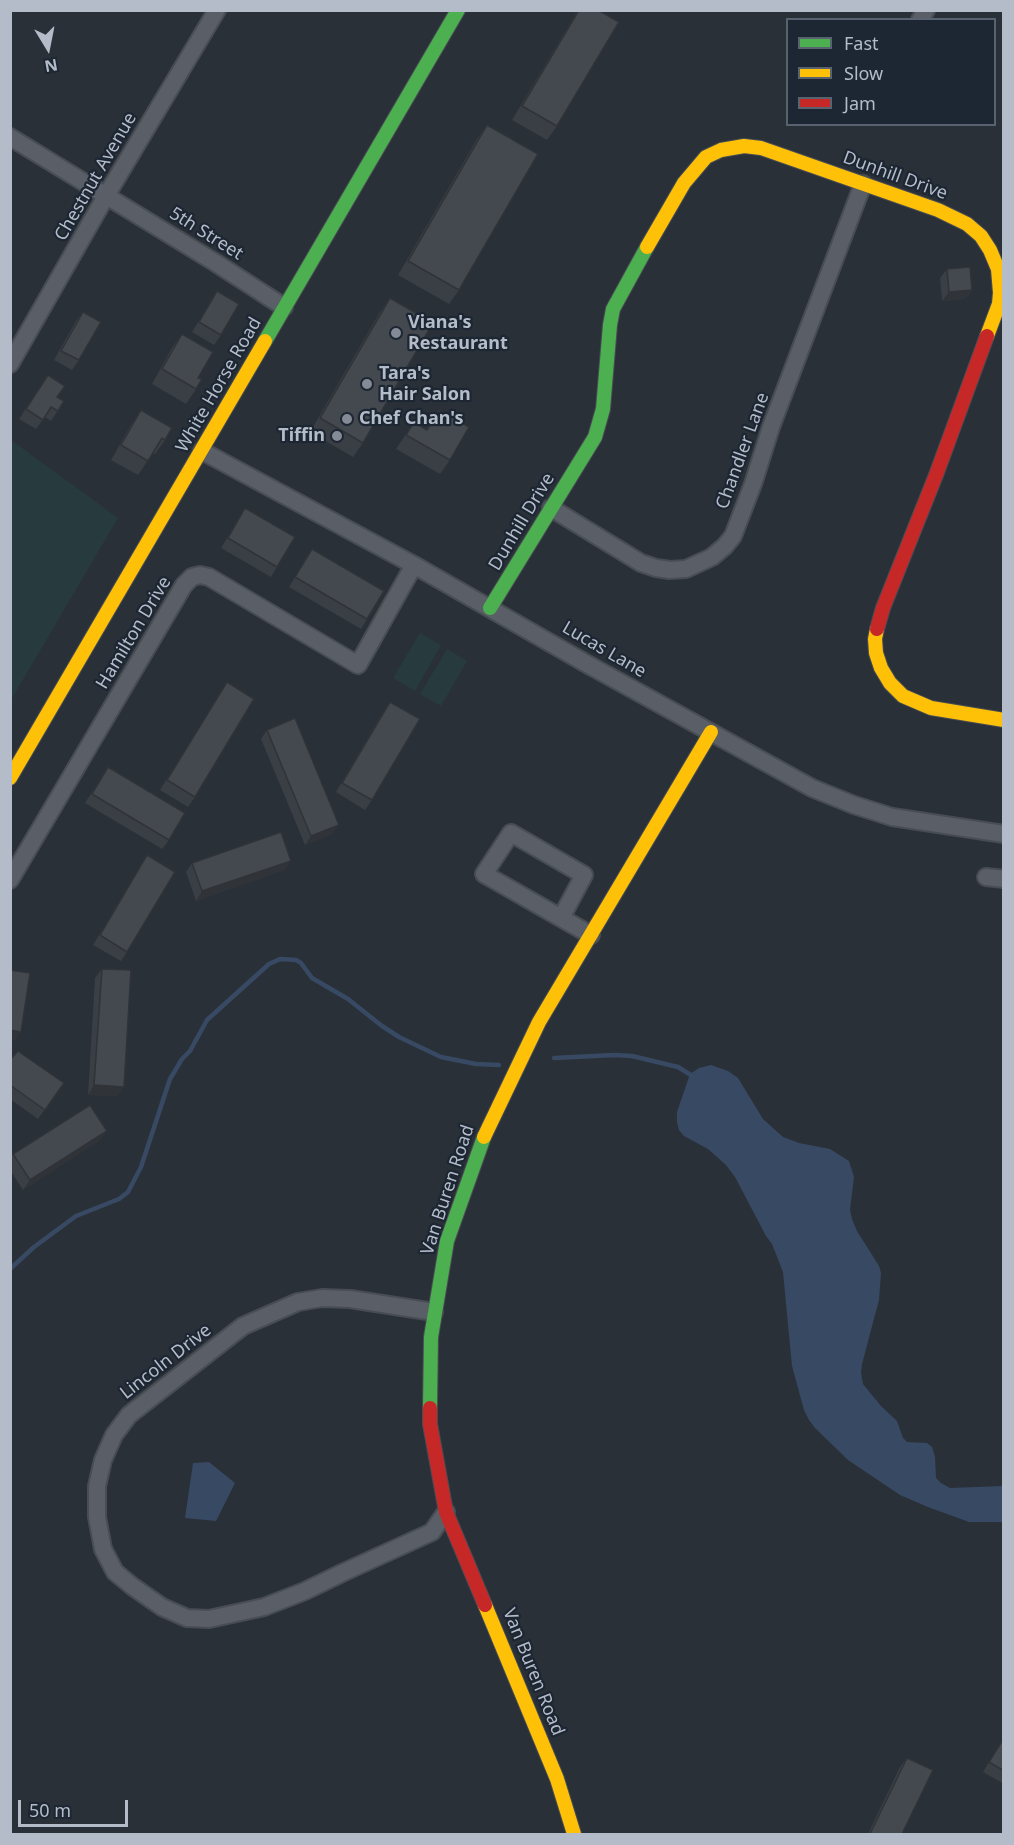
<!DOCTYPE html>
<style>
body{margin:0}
#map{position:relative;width:1014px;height:1845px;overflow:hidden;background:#2a3038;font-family:"Noto Sans",sans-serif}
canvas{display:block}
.frame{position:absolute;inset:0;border:12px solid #b4bcc9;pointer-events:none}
.legend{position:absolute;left:786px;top:18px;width:210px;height:108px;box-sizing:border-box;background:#1d2633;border:2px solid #59626f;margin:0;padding:8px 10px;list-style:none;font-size:18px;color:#b4bcc9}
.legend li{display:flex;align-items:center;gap:12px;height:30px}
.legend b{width:30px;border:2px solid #59626f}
.north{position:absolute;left:18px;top:18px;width:60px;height:60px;-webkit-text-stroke:4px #1d2633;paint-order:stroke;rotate:170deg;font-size:16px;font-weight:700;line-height:24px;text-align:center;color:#b4bcc9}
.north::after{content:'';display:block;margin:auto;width:21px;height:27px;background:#b4bcc9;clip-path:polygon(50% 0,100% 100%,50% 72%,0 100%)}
.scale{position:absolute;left:18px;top:1800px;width:110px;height:27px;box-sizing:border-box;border:3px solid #b4bcc9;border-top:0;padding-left:8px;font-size:18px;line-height:21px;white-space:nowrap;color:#b4bcc9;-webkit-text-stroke:4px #1d2633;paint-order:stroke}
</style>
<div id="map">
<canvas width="1014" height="1845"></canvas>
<div class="frame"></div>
<ul class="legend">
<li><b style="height:8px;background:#4caf50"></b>Fast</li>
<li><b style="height:8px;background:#ffc107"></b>Slow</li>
<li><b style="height:8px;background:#c62828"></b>Jam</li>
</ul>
<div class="north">N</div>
<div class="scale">50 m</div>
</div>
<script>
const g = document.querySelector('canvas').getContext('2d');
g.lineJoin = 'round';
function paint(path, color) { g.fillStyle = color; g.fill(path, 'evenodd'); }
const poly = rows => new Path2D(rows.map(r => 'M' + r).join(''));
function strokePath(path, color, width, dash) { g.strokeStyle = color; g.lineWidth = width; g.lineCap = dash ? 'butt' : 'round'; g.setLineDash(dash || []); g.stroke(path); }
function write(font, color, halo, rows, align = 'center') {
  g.font = font + ' "Noto Sans",sans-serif'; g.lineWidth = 4.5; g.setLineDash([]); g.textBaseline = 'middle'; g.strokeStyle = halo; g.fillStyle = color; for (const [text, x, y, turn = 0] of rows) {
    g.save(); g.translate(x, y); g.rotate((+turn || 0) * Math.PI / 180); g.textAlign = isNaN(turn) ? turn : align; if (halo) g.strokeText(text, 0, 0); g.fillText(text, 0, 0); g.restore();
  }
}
const green = poly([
 [11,440,118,518,11,700],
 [420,633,441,645,415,691,393,678],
 [447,649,467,661,441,706,420,694]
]);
const water = poly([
 [711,1065,728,1071,738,1078,763,1119,783,1137,799,1143,830,1149,849,1161,854,1177,850,1210,852,1219,857,1231,879,1266,881,1273,879,1300,862,1364,861,1373,863,1384,881,1406,897,1421,903,1438,907,1442,927,1443,932,1447,935,1457,936,1478,941,1483,950,1488,1003,1486,1003,1522,969,1522,928,1507,900,1495,848,1460,815,1428,809,1420,804,1410,792,1366,783,1272,772,1244,766,1236,735,1177,726,1165,708,1149,684,1136,679,1130,677,1122,677,1112,690,1074,699,1068],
 [209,1462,235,1483,216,1521,185,1518,193,1463]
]);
const stream = poly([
 [554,1058,614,1055,632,1056,678,1067,694,1077],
 [10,1269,34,1247,76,1216,119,1199,128,1192,141,1167,170,1079,182,1059,190,1051,207,1020,269,964,280,959,296,960,301,963,312,978,348,999,382,1026,399,1037,441,1057,476,1064,499,1065]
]);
const street = poly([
 [920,20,926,10],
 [10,137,216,263,284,307],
 [10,364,106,196,217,10],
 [202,451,414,565,587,664,812,788,854,805,892,817,1004,834],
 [551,508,641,563,656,568,670,570,686,569,712,557,725,546,733,536,753,484,771,427,863,184],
 [986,877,1004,879],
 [10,880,184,585,192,577,200,575,209,577,358,665,414,565],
 [561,918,584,875,511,833,484,874,561,918,591,935],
 [434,1312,350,1299,322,1298,298,1302,243,1326,129,1415,114,1435,103,1460,97,1486,97,1517,103,1549,115,1572,132,1586,162,1607,187,1618,209,1619,264,1607,305,1591,342,1573,432,1532,446,1512]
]);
const fast = poly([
 [265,341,458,10],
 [490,608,595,437,603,409,610,325,613,309,647,247],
 [430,1408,431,1337,447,1241,484,1137]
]);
const slow = poly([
 [647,247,684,183,706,157,721,150,744,146,761,148,938,210,967,224,981,236,990,250,998,269,1000,293,999,304,987,336],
 [877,629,875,639,876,653,881,668,890,683,903,696,931,708,1004,720],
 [10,778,265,341],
 [484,1137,539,1022,711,732],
 [485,1605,557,1779,574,1834]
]);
const jam = poly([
 [877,629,883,608,936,475,987,336],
 [430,1408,430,1424,446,1512,485,1605]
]);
const wall = poly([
 [578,10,598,10,557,126,547,140,512,120],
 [487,125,459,290,449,304,398,275,477,139],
 [947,269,972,290,965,299,942,301,940,278],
 [217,291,221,335,214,345,192,332],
 [390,298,363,443,353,457,310,432,380,312],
 [83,312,79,360,72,370,54,360,76,321],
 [182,334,198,378,196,389,186,404,152,384,172,348],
 [48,375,57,397,64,401,51,421,45,417,36,429,19,419],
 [141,410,165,440,155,454,153,453,138,475,111,460,131,425],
 [439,410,450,460,440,474,396,449,414,422,426,429],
 [245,508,277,567,271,577,221,548],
 [312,549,367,619,361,629,289,587],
 [227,682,195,797,188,807,160,790],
 [390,702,372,800,365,810,336,792,383,712],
 [267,730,332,834,305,845,261,739],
 [108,767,169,840,162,849,85,803],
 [147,855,127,952,121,961,93,945],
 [291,861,284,870,196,901,186,872,192,863],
 [102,969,124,1087,117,1096,88,1095,95,978],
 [10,1060,64,1083,38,1119,10,1099],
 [100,1140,23,1190,10,1170,10,1158,13,1154],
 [1004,1737,1004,1784,983,1772],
 [907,1758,902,1834,868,1834,900,1767]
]);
const shadedWall = poly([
 [972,290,965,299,942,301,949,292],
 [339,825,332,834,305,845,311,836],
 [291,861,284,870,196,901,202,891],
 [10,1030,21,1032,15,1041,10,1040],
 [94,1085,124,1087,117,1096,88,1095],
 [107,1131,100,1140,23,1190,30,1180]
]);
const building = poly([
 [579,10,598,10,619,22,557,126,522,106,579,10],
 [487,125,538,154,459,290,408,261,487,125],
 [970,267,972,290,949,292,947,269,970,267],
 [217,291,239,304,221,335,199,322,217,291],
 [390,298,433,323,363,443,320,418,390,298],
 [83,312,101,322,79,360,61,351,83,312],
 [182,334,213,352,198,378,202,379,196,389,162,369,182,334],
 [48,375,65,386,57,397,64,401,58,411,51,407,43,420,26,409,48,375],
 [141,410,172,428,165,440,162,438,148,461,121,445,141,410],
 [439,410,469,427,450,460,406,435,414,422,427,430,439,410],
 [245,508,295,537,277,567,228,538,245,508],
 [312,549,384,591,367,619,295,577,312,549],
 [227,682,254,699,195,797,167,780,227,682],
 [390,702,420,719,372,800,342,783,390,702],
 [295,718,339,825,311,836,267,730,295,718],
 [108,767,185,813,169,840,92,794,108,767],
 [281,832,291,861,202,891,192,863,281,832],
 [147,855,175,872,127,952,100,935,147,855],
 [102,969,131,970,124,1087,94,1085,102,969],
 [10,970,30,973,21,1032,10,1030,10,970],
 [18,1051,64,1083,45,1110,10,1085,10,1060,18,1051],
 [90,1105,107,1131,30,1180,13,1154,90,1105],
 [1004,1738,1004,1771,989,1762,1004,1738],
 [907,1758,933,1770,902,1834,870,1834,907,1758]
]);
const markers = [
 [396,333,6,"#848b96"],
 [367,384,6,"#848b96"],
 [347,419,6,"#848b96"],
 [337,436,6,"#848b96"]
];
const streetNames = [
 ["Dunhill Drive",895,176,20],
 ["Chestnut Avenue",96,177,-60],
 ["5th Street",206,234,32],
 ["White Horse Road",219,385,-60],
 ["Chandler Lane",743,451,-70],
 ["Dunhill Drive",522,522,-59],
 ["Hamilton Drive",134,633,-59],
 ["Lucas Lane",604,650,30],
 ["Van Buren Road",448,1190,-72],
 ["Lincoln Drive",166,1362,-38],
 ["Van Buren Road",533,1672,68]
];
const poiNames = [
 ["Viana's",408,323],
 ["Restaurant",408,344],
 ["Tara's",379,374],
 ["Hair Salon",379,395],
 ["Chef Chan's",359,419],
 ["Tiffin",325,436,"right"]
];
paint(green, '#273a3e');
paint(water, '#384963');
strokePath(stream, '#384963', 4.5);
strokePath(street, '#484c53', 20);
strokePath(fast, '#484c53', 16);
strokePath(slow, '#484c53', 16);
strokePath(jam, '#484c53', 16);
strokePath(street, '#5a5e66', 16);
strokePath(fast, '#4caf50', 14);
strokePath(slow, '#ffc107', 14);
strokePath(jam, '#c62828', 14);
paint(wall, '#3a3f45');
paint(shadedWall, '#303338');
paint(building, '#444950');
strokePath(building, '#303338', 1.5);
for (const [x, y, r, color] of markers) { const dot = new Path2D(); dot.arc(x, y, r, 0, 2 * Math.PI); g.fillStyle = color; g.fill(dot); strokePath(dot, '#1d2633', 2); }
write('18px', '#b4bcc9', '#1d2633', streetNames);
write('bold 18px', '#b4bcc9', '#1d2633', poiNames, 'left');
</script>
